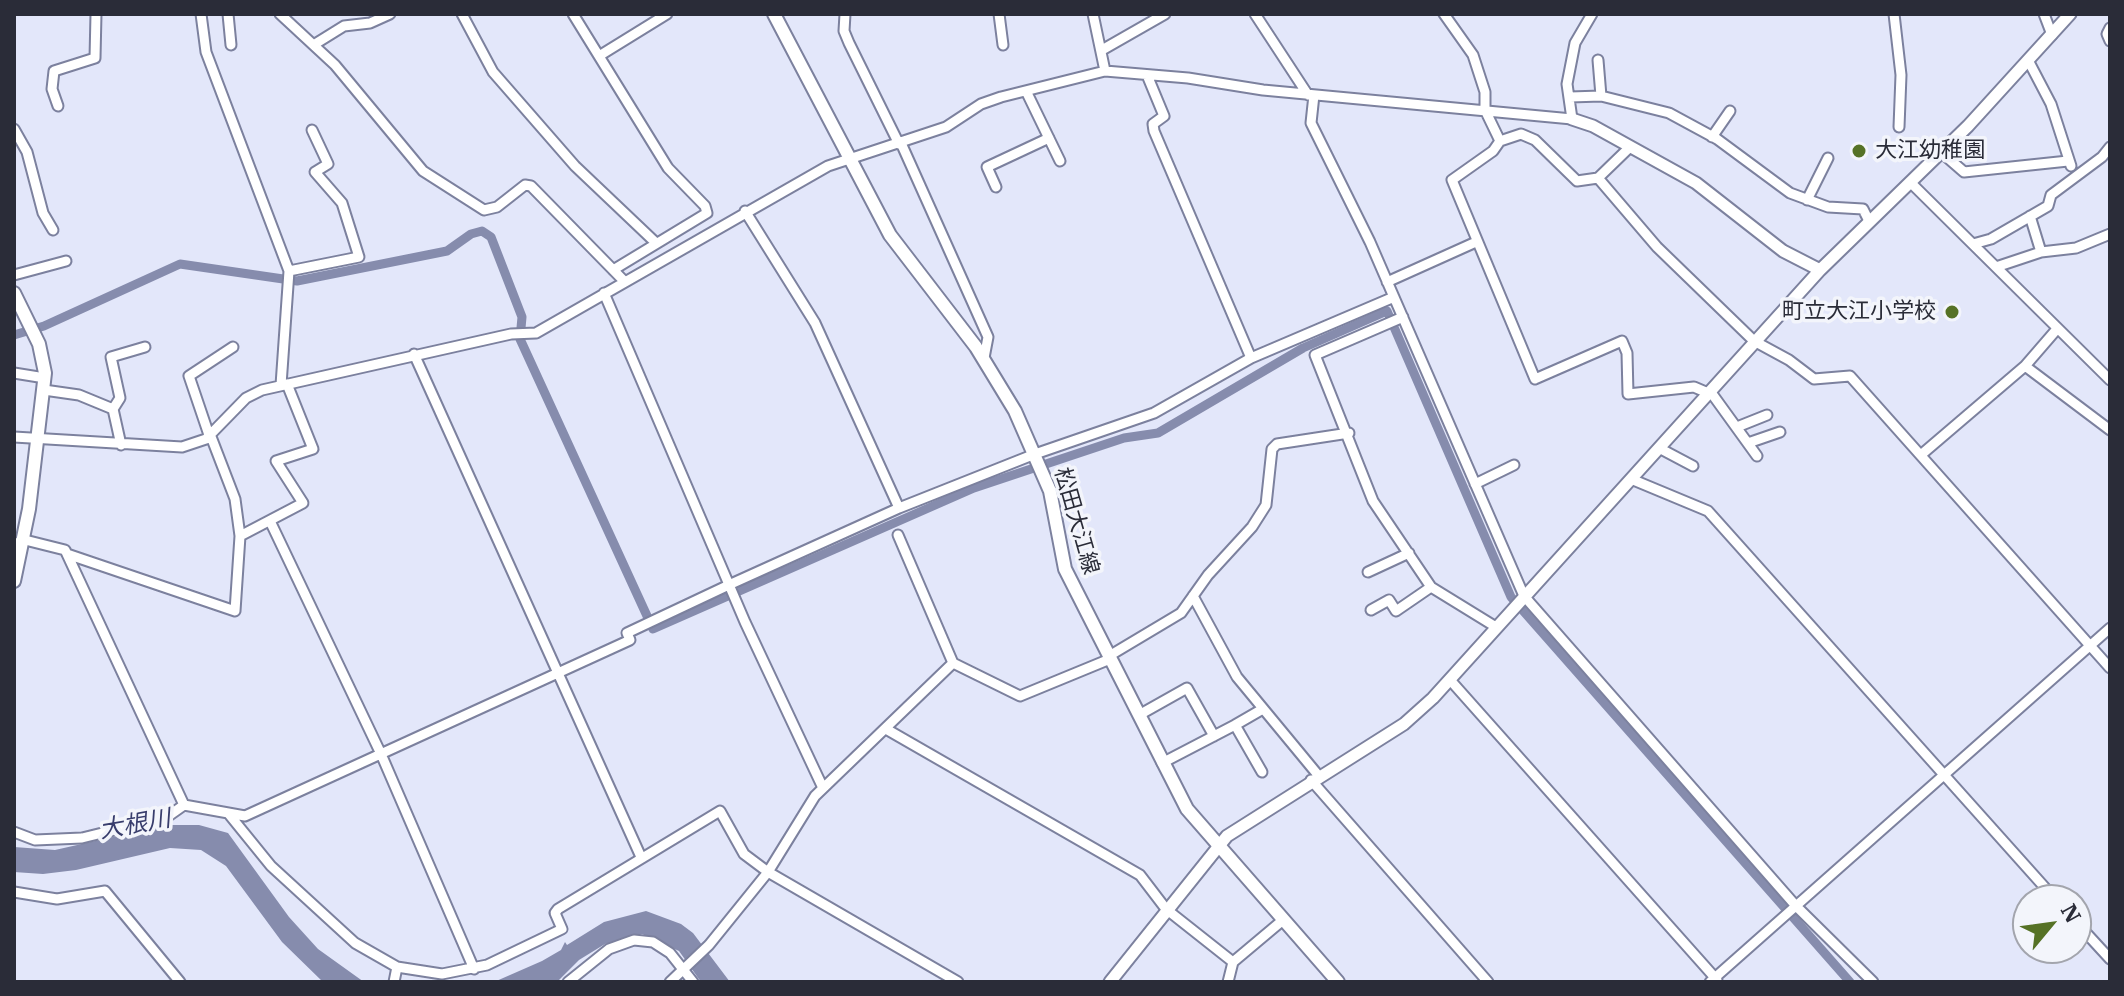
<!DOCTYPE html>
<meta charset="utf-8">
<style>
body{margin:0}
#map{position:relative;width:2124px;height:996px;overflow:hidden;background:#e3e7fa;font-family:"IBM Plex Serif",serif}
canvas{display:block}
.frame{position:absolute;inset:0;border:16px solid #2a2c38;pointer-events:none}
.north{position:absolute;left:2012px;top:884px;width:80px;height:80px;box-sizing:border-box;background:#f3f5fb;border:2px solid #a3a5ad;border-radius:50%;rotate:61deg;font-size:22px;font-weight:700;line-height:32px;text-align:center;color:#2a2c38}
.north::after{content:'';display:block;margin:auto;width:28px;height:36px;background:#567226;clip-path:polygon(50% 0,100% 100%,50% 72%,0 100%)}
</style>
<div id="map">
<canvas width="2124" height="996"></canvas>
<div class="frame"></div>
<div class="north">N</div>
</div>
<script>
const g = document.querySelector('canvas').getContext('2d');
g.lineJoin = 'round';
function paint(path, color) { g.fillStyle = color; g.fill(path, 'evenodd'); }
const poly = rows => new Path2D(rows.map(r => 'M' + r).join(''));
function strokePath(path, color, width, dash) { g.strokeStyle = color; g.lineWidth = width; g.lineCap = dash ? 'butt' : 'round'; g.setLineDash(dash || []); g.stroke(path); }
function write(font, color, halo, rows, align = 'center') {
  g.font = font + ' "IBM Plex Serif","Noto Sans JP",serif'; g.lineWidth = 7; g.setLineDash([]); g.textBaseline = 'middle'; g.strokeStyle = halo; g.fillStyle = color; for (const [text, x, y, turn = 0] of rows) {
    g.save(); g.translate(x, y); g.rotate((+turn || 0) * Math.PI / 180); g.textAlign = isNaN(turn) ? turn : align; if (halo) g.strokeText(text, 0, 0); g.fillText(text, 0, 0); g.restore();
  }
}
const water = poly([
 [166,825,199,825,228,833,289,917,318,949,364,982,323,982,282,942,226,866,201,850,170,848,76,870,43,874,14,872,14,847,55,850],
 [646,911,681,924,693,933,730,982,701,982,679,951,642,934,605,944,579,960,557,982,494,982,542,961,561,950,565,942,567,945,604,922]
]);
const canal = poly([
 [14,335,44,326,180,264,297,281,447,251,471,234,482,231,491,237,522,317,520,339,653,629,974,488,1124,438,1158,433,1303,348,1387,311,1511,597,1850,982]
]);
const minor = poly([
 [201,14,206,52,289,271,281,385],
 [228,14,231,45],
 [280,14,335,65,423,171,484,210,497,207,525,185,531,186,625,282],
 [462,14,493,72,575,166,655,242],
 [573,14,668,168,705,206,707,213,613,270],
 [845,14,844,31,849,43,899,144],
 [999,14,1003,45],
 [1093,14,1105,71],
 [1255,14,1308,95],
 [1444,14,1473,55,1485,92,1485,110,1500,141],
 [1894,14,1901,75,1899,127],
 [2044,14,2052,35],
 [2110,28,2107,34,2110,41],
 [315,44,344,26,370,23,390,14],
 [1102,50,1165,14],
 [599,56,667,14],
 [1598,60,1601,96],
 [2029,62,2051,104,2071,166],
 [1147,75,1164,116,1153,124,1154,131,1251,358],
 [1027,93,1060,161],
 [1314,95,1311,123,1370,242,1524,596,1796,906,1873,982],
 [1570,97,1601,96,1669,113,1717,139,1790,193,1828,207,1863,209,1869,221],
 [58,106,52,89,54,71,95,58,96,14],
 [14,129,27,152,43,213,53,230],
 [1712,137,1730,111],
 [901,143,988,337,984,358],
 [1630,147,1598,178,1657,247,1754,341,1789,360,1814,379,1850,376,2110,668],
 [1941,152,1964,172,2068,161],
 [1598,178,1577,181,1535,140,1521,134,1500,141,1493,151,1452,180,1535,379,1622,341,1627,353,1628,394,1694,387,1708,393],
 [1910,182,2110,380],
 [996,187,987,167,1049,138],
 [1807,200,1828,158],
 [745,211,815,323,899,508],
 [2030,216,2041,252],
 [1973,244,1991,239,2048,206,2051,195,2102,157,2110,147],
 [1996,267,2041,252,2076,248,2110,234],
 [289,271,359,257,342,203,315,172,328,164,312,130],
 [14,275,66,261],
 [1387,282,1476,242],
 [604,293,745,622,823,788],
 [1403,317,1315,355,1373,501,1431,587,1496,627],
 [414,354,641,857],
 [2025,366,2110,430],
 [14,373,45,378],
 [44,390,79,395,113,409,121,445],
 [1710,391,1757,456],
 [113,409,120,398,111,357,145,347],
 [1737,427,1767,415],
 [210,434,235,499,240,536],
 [209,435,189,376,233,347],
 [14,437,182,447,206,439,246,398,262,390,511,334,536,333,828,166,946,127,981,104,1001,97,1105,71,1188,78,1263,90,1572,119,1567,84,1575,43,1592,14],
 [1748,443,1780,432],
 [1659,448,1693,466],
 [1922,454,2025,366,2057,329],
 [1631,479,1708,511,2056,900],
 [1475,484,1514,465],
 [270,521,381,754,474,969],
 [898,535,953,663,1020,696,1110,659],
 [14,544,25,540,65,550,67,554,235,611,240,536,303,503,276,461,313,449,287,384],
 [67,554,184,805],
 [1368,572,1409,553],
 [1193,596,1237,677,1318,775],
 [1371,610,1389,600,1396,611,1431,587],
 [1109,656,1181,613,1208,575,1252,527,1266,505,1272,449,1277,444,1349,433],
 [1451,681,1717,980],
 [1139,715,1187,688,1214,736],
 [1235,725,1261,710],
 [886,729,1140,875,1166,909,1233,962,1228,982],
 [1162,763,1235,725,1262,772],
 [1311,780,1488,982],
 [228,813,271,866,355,943,397,967,442,974,487,965,562,929,555,913,558,909,720,811,744,854,768,872,958,982],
 [14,832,35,840,82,838,167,817,184,805,245,816,630,640,627,633,731,584,899,508,1035,454,1154,413,1251,358,1394,297],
 [14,892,57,899,105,891,180,982],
 [2076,922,2110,959],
 [1233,962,1283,920],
 [394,982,397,967],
 [568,982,609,949,634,940,653,942,670,953,693,982],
 [670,982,709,945,768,872,815,796,953,663],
 [1710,982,2110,628]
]);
const tertiary = poly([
 [1572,119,1593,126,1696,183,1783,251,1820,270],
 [1110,982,1227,836,1404,724,1433,698,1820,270,1968,126,2070,14]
]);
const secondary = poly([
 [774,14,890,235,976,347,1015,411,1050,491,1065,569,1187,809,1338,982],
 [14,293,39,344,45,373,29,509,14,581]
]);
const markers = [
 [1859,151,8,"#567226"],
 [1952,312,8,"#567226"]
];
const poiNames = [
 ["大江幼稚園",1875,151],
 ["町立大江小学校",1936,312,"right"]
];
const streetNames = [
 ["松田大江線",1076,521,74]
];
const waterNames = [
 ["大根川",135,825,-10]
];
paint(water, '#868cad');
strokePath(canal, '#868cad', 9);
strokePath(minor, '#7c819e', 13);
strokePath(tertiary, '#7c819e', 15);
strokePath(secondary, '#7c819e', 16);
strokePath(minor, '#fff', 9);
strokePath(tertiary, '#fff', 11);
strokePath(secondary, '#fff', 12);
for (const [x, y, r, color] of markers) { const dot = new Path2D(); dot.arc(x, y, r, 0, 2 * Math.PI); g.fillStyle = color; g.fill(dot); strokePath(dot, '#f3f5fb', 3); }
write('22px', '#2a2c38', '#f3f5fb', poiNames, 'left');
write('22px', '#2a2c38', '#f3f5fb', streetNames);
write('italic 24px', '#383d6c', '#f3f5fb', waterNames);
</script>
